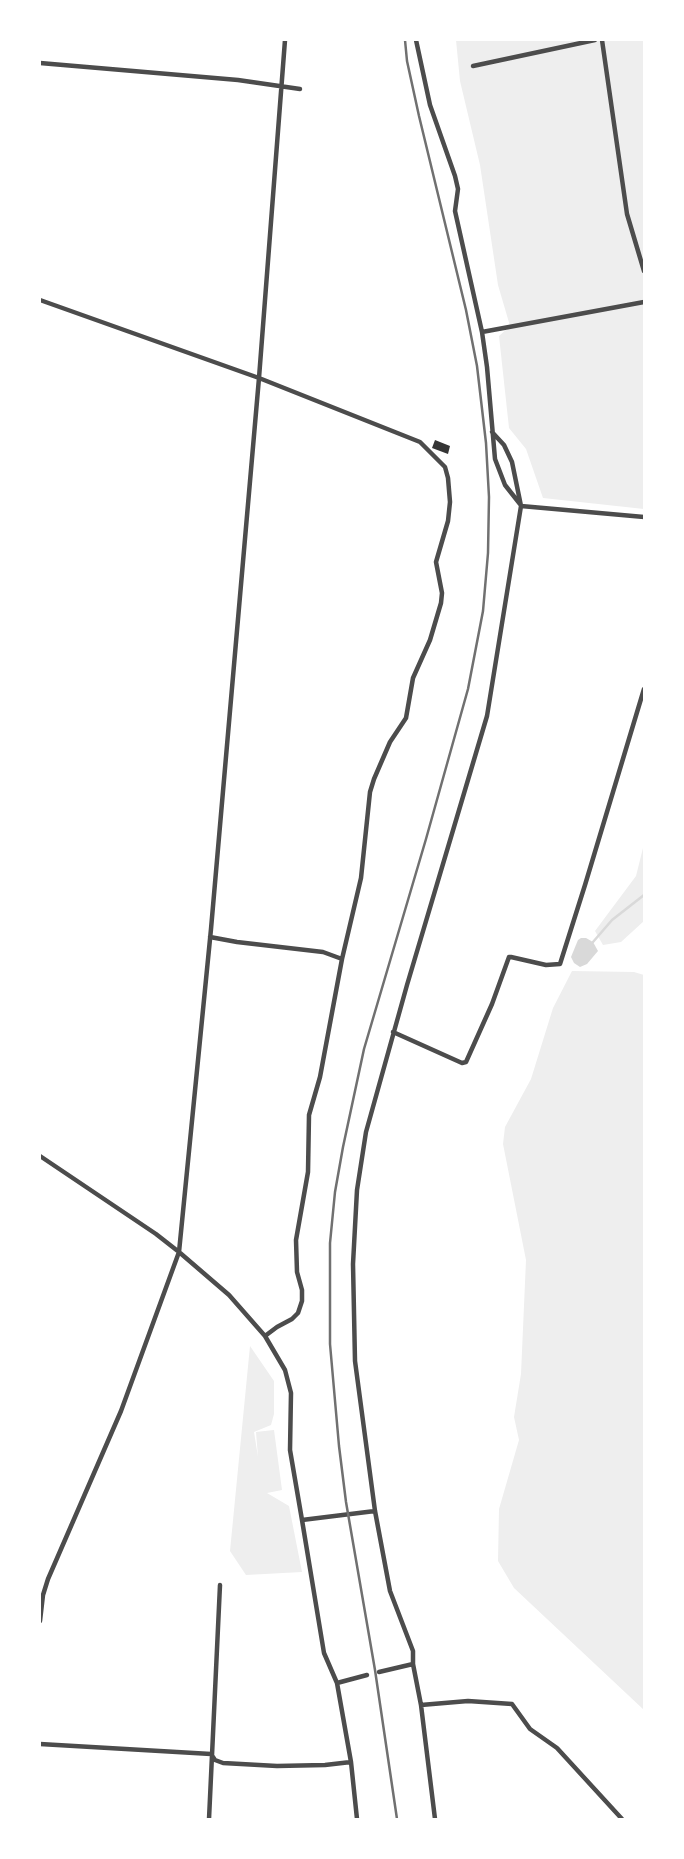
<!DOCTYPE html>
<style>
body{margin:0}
#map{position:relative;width:684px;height:1859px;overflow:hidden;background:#fff;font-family:"Noto Sans",sans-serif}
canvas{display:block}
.frame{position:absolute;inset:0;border:41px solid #fff;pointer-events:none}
</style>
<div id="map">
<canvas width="684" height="1859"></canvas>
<div class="frame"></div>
</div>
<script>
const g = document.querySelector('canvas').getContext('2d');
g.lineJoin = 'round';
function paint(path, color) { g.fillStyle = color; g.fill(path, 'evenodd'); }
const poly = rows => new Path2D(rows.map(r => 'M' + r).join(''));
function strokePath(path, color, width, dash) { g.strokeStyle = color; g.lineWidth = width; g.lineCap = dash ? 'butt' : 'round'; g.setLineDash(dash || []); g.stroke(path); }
const green = poly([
 [456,40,644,40,644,509,543,498,526,449,509,428,499,336,510,326,498,285,480,165,460,81],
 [644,844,644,921,621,942,603,945,595,931,636,876],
 [572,971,634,972,644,975,644,1710,514,1588,498,1561,499,1509,519,1440,514,1417,521,1374,526,1260,503,1144,505,1127,531,1079,553,1008],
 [250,1346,274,1381,274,1414,271,1425,254,1432,258,1457,256,1432,274,1430,282,1490,267,1493,289,1506,302,1572,246,1575,230,1551]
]);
const water = poly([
 [581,938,586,938,593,942,598,951,587,964,580,967,574,963,571,957,578,940]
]);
const stream = poly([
 [593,942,612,920,644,895]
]);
const building = poly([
 [435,440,450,446,448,454,432,448]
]);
const minor = poly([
 [416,40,430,105,455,176,458,189,455,211,482,332,487,367,495,459,505,485,520,504],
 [602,40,627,214,644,271],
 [40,63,238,80,300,89],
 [473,66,595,40],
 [40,300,259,378,420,442,445,467,448,478,450,502,448,521,436,562,442,593,441,603,430,640,413,678,406,718,390,742,374,779,370,792,361,878,342,959,320,1077,309,1115,308,1172,296,1240,297,1272,302,1290,302,1301,298,1313,292,1319,277,1327,265,1336],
 [482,332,644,302],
 [521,506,644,517],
 [210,937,237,942,323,952,342,959],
 [393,1032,462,1063,466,1062,492,1004,509,957,511,957,546,965,560,964,585,885,644,689],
 [40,1156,156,1234,179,1252,229,1295,265,1336,285,1370,291,1393,290,1450,302,1520,324,1653,337,1683,351,1762,357,1819],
 [302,1520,375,1511],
 [40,1621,43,1595,48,1579,121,1411,179,1252,211,929,259,378,285,40],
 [379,1672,413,1664],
 [337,1683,367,1675],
 [421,1705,468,1701,512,1704,530,1729,557,1748,622,1819],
 [40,1744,211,1754,215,1760,223,1763,277,1766,325,1765,351,1762],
 [209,1819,220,1585],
 [435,1819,421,1705,413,1664,413,1651,390,1591,375,1511,355,1361,353,1264,357,1190,366,1132,407,985,487,716,521,506,512,462,504,445,492,432]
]);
const rail = poly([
 [397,1819,375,1670,346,1502,339,1446,330,1344,330,1243,335,1192,343,1147,364,1049,426,839,468,689,483,611,488,553,489,497,486,443,477,366,466,310,419,116,407,61,405,40]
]);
paint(green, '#eee');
paint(water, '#d9d9d9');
strokePath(stream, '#d9d9d9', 2.5);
paint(building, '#353535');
strokePath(minor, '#4c4c4c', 4.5);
strokePath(rail, '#707070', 2.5);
</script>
